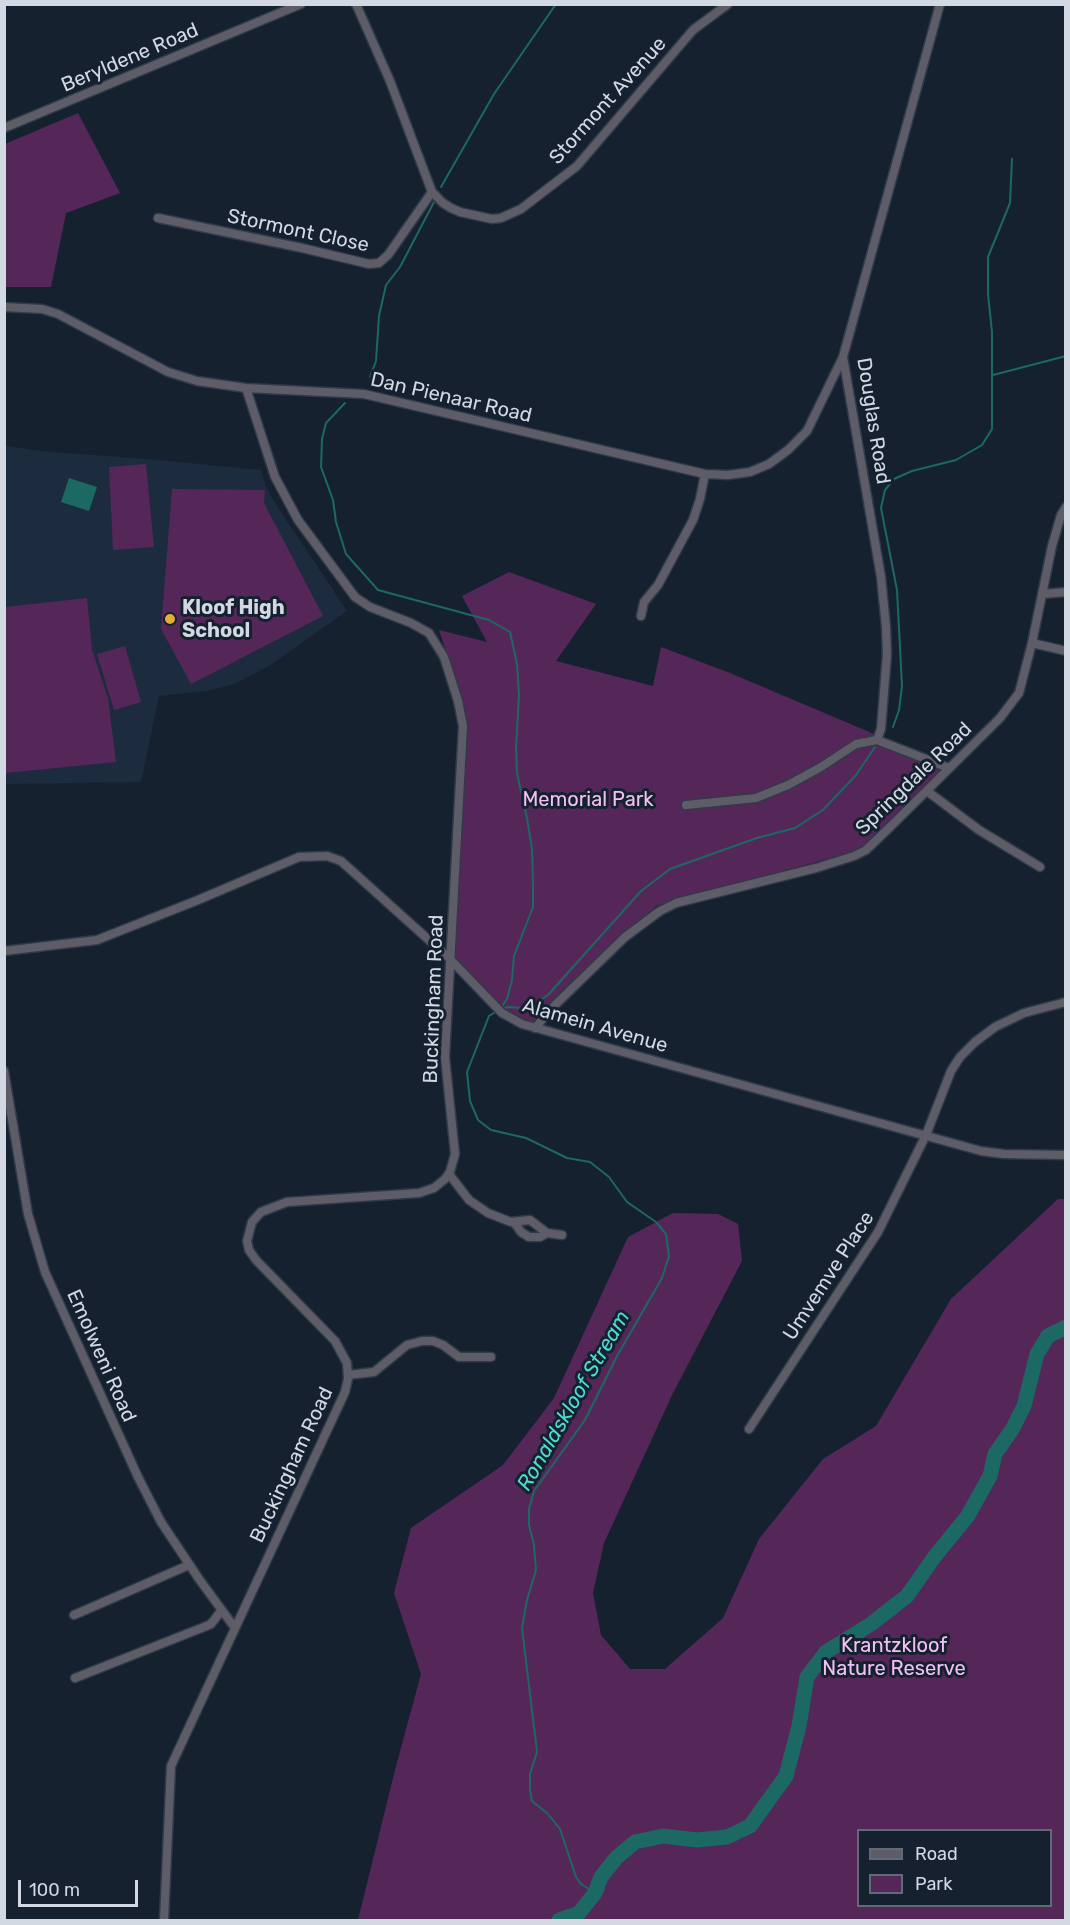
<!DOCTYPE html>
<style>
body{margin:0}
#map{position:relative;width:1070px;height:1925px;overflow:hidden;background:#162130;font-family:Rubik,sans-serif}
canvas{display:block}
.frame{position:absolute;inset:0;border:6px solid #d2d9e3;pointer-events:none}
.legend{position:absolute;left:857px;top:1829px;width:195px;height:78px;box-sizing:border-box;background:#162130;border:2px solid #616b78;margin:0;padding:8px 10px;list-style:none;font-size:18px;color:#d2d9e3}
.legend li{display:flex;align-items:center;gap:12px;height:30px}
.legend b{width:30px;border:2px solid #616b78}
.scale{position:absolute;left:18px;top:1880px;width:120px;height:27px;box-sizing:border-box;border:3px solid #d2d9e3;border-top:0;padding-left:8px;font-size:18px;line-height:21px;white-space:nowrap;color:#d2d9e3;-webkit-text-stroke:4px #162130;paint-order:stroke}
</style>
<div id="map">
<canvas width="1070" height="1925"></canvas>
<div class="frame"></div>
<ul class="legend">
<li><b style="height:8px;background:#5e5d67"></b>Road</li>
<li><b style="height:16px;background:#552759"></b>Park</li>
</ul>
<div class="scale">100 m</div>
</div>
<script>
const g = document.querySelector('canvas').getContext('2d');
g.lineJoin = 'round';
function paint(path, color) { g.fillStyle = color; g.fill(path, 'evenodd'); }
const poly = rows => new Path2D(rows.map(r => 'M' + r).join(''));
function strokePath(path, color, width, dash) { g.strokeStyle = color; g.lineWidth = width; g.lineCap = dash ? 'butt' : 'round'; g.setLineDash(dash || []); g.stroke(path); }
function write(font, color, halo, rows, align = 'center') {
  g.font = font + ' Rubik,sans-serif'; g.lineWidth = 6; g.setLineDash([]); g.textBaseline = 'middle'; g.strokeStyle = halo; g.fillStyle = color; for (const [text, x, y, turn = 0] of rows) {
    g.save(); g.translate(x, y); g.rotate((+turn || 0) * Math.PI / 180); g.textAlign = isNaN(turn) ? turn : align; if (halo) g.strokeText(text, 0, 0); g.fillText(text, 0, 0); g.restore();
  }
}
const built = poly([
 [5,446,51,452,148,459,261,470,266,487,279,509,347,611,269,666,234,684,206,691,159,696,141,782,5,784]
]);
const green = poly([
 [78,113,120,193,66,213,51,287,5,287,5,144],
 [146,464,154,547,113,550,109,467],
 [172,489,265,490,264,503,323,616,191,684,161,629],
 [509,572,596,604,556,661,653,686,661,647,730,673,867,731,944,767,863,849,656,906,541,1018,530,1023,521,1024,453,957,466,712,439,630,487,642,462,596],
 [87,598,92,650,108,698,116,762,5,773,5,607],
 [125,646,141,702,114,710,97,654],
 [1058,1199,1066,1199,1065,1920,358,1920,395,1770,421,1674,394,1593,411,1528,503,1465,554,1398,628,1237,673,1213,718,1214,738,1224,742,1261,673,1393,604,1543,593,1593,601,1635,630,1669,665,1669,723,1618,759,1539,823,1459,876,1426,951,1299],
 [1050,1830,1050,1906,858,1906,858,1830]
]);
const water = poly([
 [69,478,97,487,89,511,61,502]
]);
const stream = poly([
 [441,187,494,94,556,4],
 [993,375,1066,356],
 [370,377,376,361,379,316,386,285,400,267,434,202],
 [345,403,326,423,322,439,321,467,333,500,336,522,346,554,378,590,489,620,510,632,517,664,519,695,516,748,517,773,527,818,532,849,533,882,533,907,514,956,512,980,507,999,501,1008],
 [893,727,899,710,902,686,897,590,881,508,885,490,894,479,912,471,956,460,982,445,992,429,992,332,988,294,988,257,1010,203,1012,159],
 [500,1009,509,1007,521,1008,536,1003,548,995,641,891,670,869,757,838,795,828,823,810,856,775,875,747],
 [497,1011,489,1016,467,1072,470,1101,478,1120,491,1130,526,1138,567,1158,590,1162,609,1177,627,1202,656,1222,666,1234,669,1256,662,1278,617,1356,585,1420,534,1491,529,1509,529,1525,534,1545,536,1570,527,1600,522,1628,537,1752,530,1774,530,1790,532,1801,548,1814,560,1829,576,1877,581,1884,595,1893]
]);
const river = poly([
 [559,1920,579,1913,595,1893,601,1877,616,1858,635,1842,663,1836,697,1840,727,1837,750,1826,786,1776,799,1726,807,1677,826,1652,871,1624,907,1596,935,1556,967,1517,990,1476,995,1454,1013,1428,1024,1406,1037,1354,1048,1336,1066,1327]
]);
const minor = poly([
 [356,4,390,81,432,192,443,203,451,208,460,212,492,219,501,218,521,209,577,166,693,30,728,4],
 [940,4,843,357,881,577,886,627,887,654,881,729,877,740,949,768],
 [4,128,301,4],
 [158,218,302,248,369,264,379,263,388,255,432,192],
 [4,307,42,309,58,314,168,372,197,381,246,388,364,394,705,474,728,475,750,472,769,464,788,450,807,431,843,357],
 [1042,594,1066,592],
 [641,616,644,602,658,585,693,520,700,499,705,474],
 [1032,643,1066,651],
 [927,791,979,830,1040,867],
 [686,805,756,798,788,785,821,767,856,744,877,740],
 [4,951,97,940,198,900,299,857,327,856,341,861,450,959,502,1013,522,1024,981,1151,1004,1154,1066,1155],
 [535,1028,553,1007,625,937,660,911,676,903,816,868,854,856,866,850,888,829,1000,718,1019,693,1032,643,1052,546,1061,515,1066,507],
 [4,1071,28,1214,45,1272,138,1477,161,1522,199,1579,235,1628],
 [449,1174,469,1200,488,1213,511,1222,530,1220,547,1233,562,1235],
 [514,1222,521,1232,529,1237,540,1237,547,1233],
 [348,1375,374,1372,407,1345,422,1341,433,1341,443,1345,459,1357,491,1357],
 [749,1429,878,1232,926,1135,951,1071,960,1057,975,1042,995,1027,1024,1013,1066,1002],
 [74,1615,189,1565],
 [75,1678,204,1627,211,1624,221,1611],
 [164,1920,171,1766,345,1392,348,1379,347,1363,335,1341,256,1260,249,1250,247,1241,252,1222,261,1212,287,1202,419,1193,434,1188,445,1179,450,1172,455,1154,445,1057,463,726,458,701,444,657,429,633,411,623,370,607,355,597,298,520,275,477,246,388]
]);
const markers = [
 [170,619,6,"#e0b034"]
];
const streetNames = [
 ["Beryldene Road",130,58,-23],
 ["Stormont Avenue",608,101,-48],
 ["Stormont Close",298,231,12],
 ["Dan Pienaar Road",451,398,13],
 ["Douglas Road",873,421,81],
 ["Springdale Road",914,779,-44],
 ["Buckingham Road",434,999,-88],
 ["Alamein Avenue",595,1026,16],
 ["Umvemve Place",829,1276,-57],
 ["Emolweni Road",101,1356,66],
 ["Buckingham Road",292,1465,-65]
];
const poiNames = [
 ["Kloof High",182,608],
 ["School",182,631]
];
const parkNames = [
 ["Memorial Park",588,800],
 ["Krantzkloof",894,1646],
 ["Nature Reserve",894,1669]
];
const waterNames = [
 ["Ronaldskloof Stream",574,1401,-60]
];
paint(built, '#1d2b3e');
paint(green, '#552759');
paint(water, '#1c6863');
strokePath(stream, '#1c6863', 2);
strokePath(river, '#1c6863', 15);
strokePath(minor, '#303b49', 11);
strokePath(minor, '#5e5d67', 8);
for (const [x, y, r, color] of markers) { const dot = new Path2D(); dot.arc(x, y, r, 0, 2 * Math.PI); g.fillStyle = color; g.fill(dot); strokePath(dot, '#162130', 2); }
write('20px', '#d2d9e3', '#162130', streetNames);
write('bold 20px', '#d2d9e3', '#162130', poiNames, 'left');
write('20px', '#f3c0f5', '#162130', parkNames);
write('italic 21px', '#4edcd2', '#162130', waterNames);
</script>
